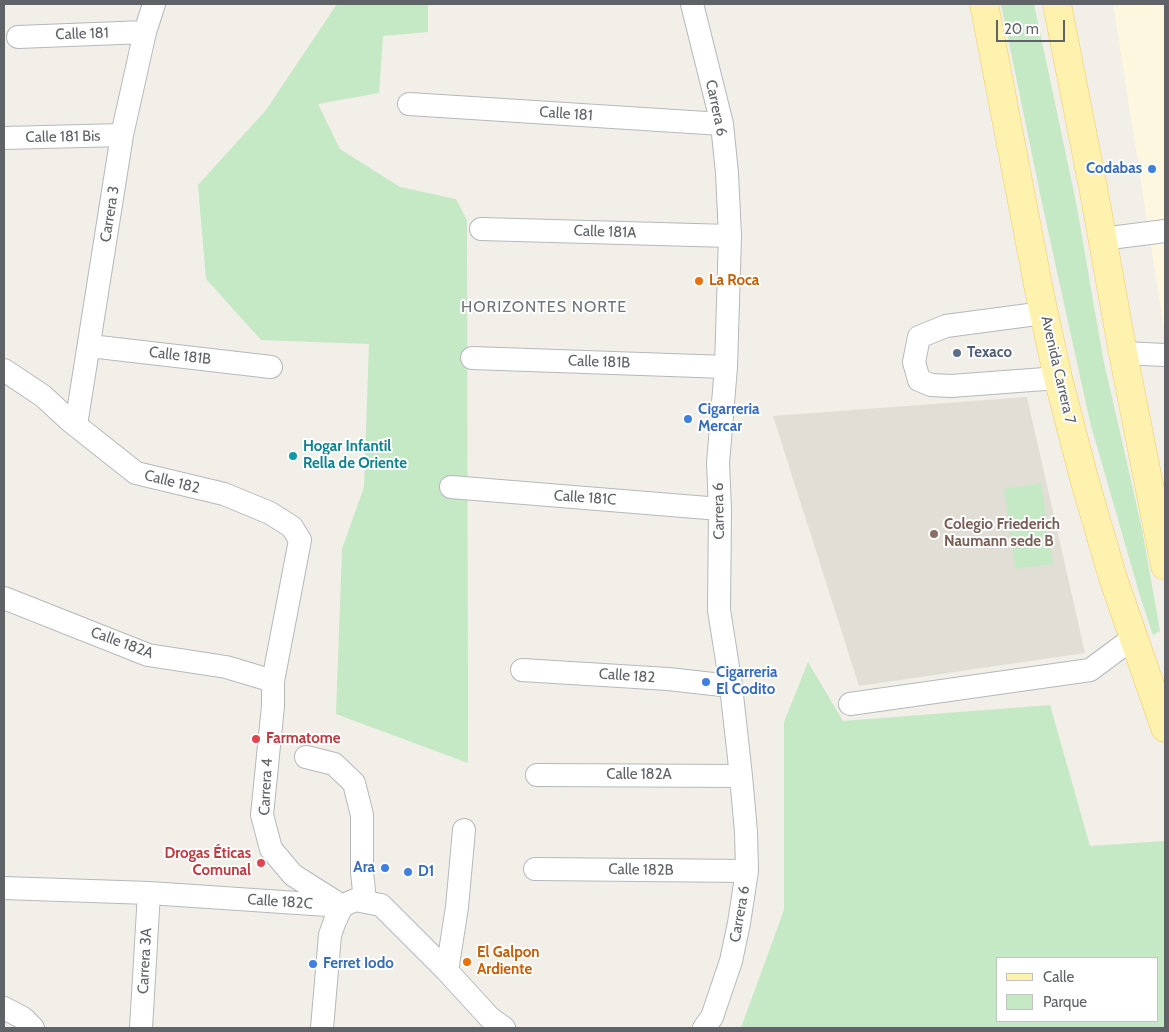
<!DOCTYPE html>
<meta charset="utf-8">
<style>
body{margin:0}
#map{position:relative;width:1169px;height:1032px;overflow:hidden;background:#f1efe8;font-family:Cabin,sans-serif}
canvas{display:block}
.frame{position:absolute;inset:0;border:5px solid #5f6368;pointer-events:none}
.legend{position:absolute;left:996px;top:957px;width:162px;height:65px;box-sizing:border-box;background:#fff;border:1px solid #bfc1c3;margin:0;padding:6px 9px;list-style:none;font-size:15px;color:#5f6368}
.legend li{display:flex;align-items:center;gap:10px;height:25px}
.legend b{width:25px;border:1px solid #bfc1c3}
.scale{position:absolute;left:996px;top:20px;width:69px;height:22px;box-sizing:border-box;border:2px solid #5f6368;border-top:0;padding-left:6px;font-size:15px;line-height:18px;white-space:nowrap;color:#5f6368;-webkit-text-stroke:4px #fff;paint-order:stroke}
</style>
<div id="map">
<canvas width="1169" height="1032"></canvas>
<div class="frame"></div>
<ul class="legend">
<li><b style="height:6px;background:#fff2af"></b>Calle</li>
<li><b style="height:14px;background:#c5e8c5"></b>Parque</li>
</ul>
<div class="scale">20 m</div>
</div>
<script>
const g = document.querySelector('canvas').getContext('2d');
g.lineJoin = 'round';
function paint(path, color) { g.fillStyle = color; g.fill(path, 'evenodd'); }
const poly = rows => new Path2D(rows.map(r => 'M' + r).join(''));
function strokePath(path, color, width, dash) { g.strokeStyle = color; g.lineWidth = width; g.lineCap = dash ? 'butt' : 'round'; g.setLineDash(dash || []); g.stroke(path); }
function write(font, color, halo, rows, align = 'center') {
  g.font = font + ' Cabin,sans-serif'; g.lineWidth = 4; g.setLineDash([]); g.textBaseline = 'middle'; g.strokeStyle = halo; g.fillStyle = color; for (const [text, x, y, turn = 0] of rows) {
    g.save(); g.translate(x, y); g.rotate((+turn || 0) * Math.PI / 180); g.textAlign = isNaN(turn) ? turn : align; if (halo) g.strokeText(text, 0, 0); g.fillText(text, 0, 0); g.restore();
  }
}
const commercial = poly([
 [1113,4,1165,4,1165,335]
]);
const education = poly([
 [1027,397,1085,653,859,686,773,416]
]);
const green = poly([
 [337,4,428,4,428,32,383,36,379,93,318,104,340,149,400,187,456,199,467,220,468,763,336,714,342,549,364,487,369,344,261,340,206,279,198,185,266,110],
 [1001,4,1034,4,1076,202,1103,358,1142,529,1160,631,1153,635,1140,596,1090,422,1042,203],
 [1041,483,1053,564,1015,569,1004,489],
 [808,662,843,721,1050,705,1090,846,1164,841,1165,1028,739,1028,742,1025,784,910,784,722],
 [1158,958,1158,1021,998,1021,998,958]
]);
const minor = poly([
 [692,4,722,124,727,173,730,236,726,367,718,463,720,509,719,610,731,686,741,776,746,832,747,871,739,923,731,961,712,1017,704,1028],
 [18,37,145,32],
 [409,104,722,124],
 [4,138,122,135],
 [481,229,730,236],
 [1102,239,1165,231],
 [1044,313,946,326,919,337,914,362,919,380,931,385,951,386,1058,378],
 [90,346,271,367],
 [1123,353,1165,355],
 [472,358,726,367],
 [4,370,43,396,69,420,136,473,224,494,270,513,292,527,300,540,273,681,273,706,262,815,271,849,293,875,342,906],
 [76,425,122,135,145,32,154,4],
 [451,487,720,509],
 [4,598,148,655,226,667,273,681],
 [522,670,668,679,731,686],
 [850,704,1090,670,1133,638],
 [306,757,334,764,354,783,362,815,362,872,365,901],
 [537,775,741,776],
 [535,869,747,871],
 [4,888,149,893,342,906,355,900,381,905,447,971,490,1018,504,1028],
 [447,971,457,907,464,830],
 [4,1008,23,1018,33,1028],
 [141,1028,149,893],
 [322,1028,330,935,335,921,342,906]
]);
const major = poly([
 [984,4,1040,295,1058,378,1085,482,1113,578,1165,728],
 [1057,4,1094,192,1123,353,1165,566]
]);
const markers = [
 [1152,169,5,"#3f7fe0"],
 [699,281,5,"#e8710a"],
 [957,353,5,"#5c6f8a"],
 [688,419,5,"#3f7fe0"],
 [293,456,5,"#0f9aa8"],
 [934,534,5,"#8d6e63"],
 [706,682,5,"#3f7fe0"],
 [256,739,5,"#e0444e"],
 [261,863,5,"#e0444e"],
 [385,868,5,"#3f7fe0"],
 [408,872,5,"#3f7fe0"],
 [467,962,5,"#e8710a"],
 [313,964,5,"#3f7fe0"]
];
const streetNames = [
 ["Calle 181",82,34,-2],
 ["Carrera 6",716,108,78],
 ["Calle 181",566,114,4],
 ["Calle 181 Bis",63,137,-1],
 ["Carrera 3",110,214,-81],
 ["Calle 181A",605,232,2],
 ["Calle 181B",180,356,7],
 ["Calle 181B",599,362,2],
 ["Avenida Carrera 7",1058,370,77],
 ["Calle 182",172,482,14],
 ["Calle 181C",585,498,4],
 ["Carrera 6",719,511,-91],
 ["Calle 182A",122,643,20],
 ["Calle 182",627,676,4],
 ["Calle 182A",639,775],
 ["Carrera 4",266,787,-87],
 ["Calle 182B",641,870,1],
 ["Calle 182C",280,902,4],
 ["Carrera 6",740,914,-80],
 ["Carrera 3A",145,961,-87]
];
const shopNames = [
 ["Codabas",1142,169,"right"],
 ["Cigarreria",698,410],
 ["Mercar",698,427],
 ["Cigarreria",716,673],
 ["El Codito",716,690],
 ["Ara",375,868,"right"],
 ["D1",418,872],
 ["Ferret Iodo",323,964]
];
const foodNames = [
 ["La Roca",709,281],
 ["El Galpon",477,953],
 ["Ardiente",477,970]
];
const serviceNames = [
 ["Texaco",967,353]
];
const cultureNames = [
 ["Hogar Infantil",303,447],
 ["Rella de Oriente",303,464]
];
const educationNames = [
 ["Colegio Friederich",944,525],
 ["Naumann sede B",944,542]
];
const healthNames = [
 ["Farmatome",266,739],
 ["Drogas Éticas",251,854,"right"],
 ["Comunal",251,871,"right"]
];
const neighbourhoodNames = [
 ["HORIZONTES NORTE",544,307]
];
paint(commercial, '#fef7e0');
paint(education, '#e1ded6');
paint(green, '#c5e8c5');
strokePath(minor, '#b5b8bc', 24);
strokePath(major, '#f2c960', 29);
strokePath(minor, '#fff', 22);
strokePath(major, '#fff2af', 28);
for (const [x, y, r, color] of markers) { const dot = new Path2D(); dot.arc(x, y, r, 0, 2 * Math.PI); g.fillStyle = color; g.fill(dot); strokePath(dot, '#fff', 2); }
write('15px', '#5f6368', '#fff', streetNames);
write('bold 15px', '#366cbe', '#fff', shopNames, 'left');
write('bold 15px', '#c56008', '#fff', foodNames, 'left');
write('bold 15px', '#4e5e75', '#fff', serviceNames, 'left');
write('bold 15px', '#0d838f', '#fff', cultureNames, 'left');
write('bold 15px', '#785e54', '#fff', educationNames, 'left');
write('bold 15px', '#be3a42', '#fff', healthNames, 'left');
g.letterSpacing = '1px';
write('16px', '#70757a', '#fff', neighbourhoodNames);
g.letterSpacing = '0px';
</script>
